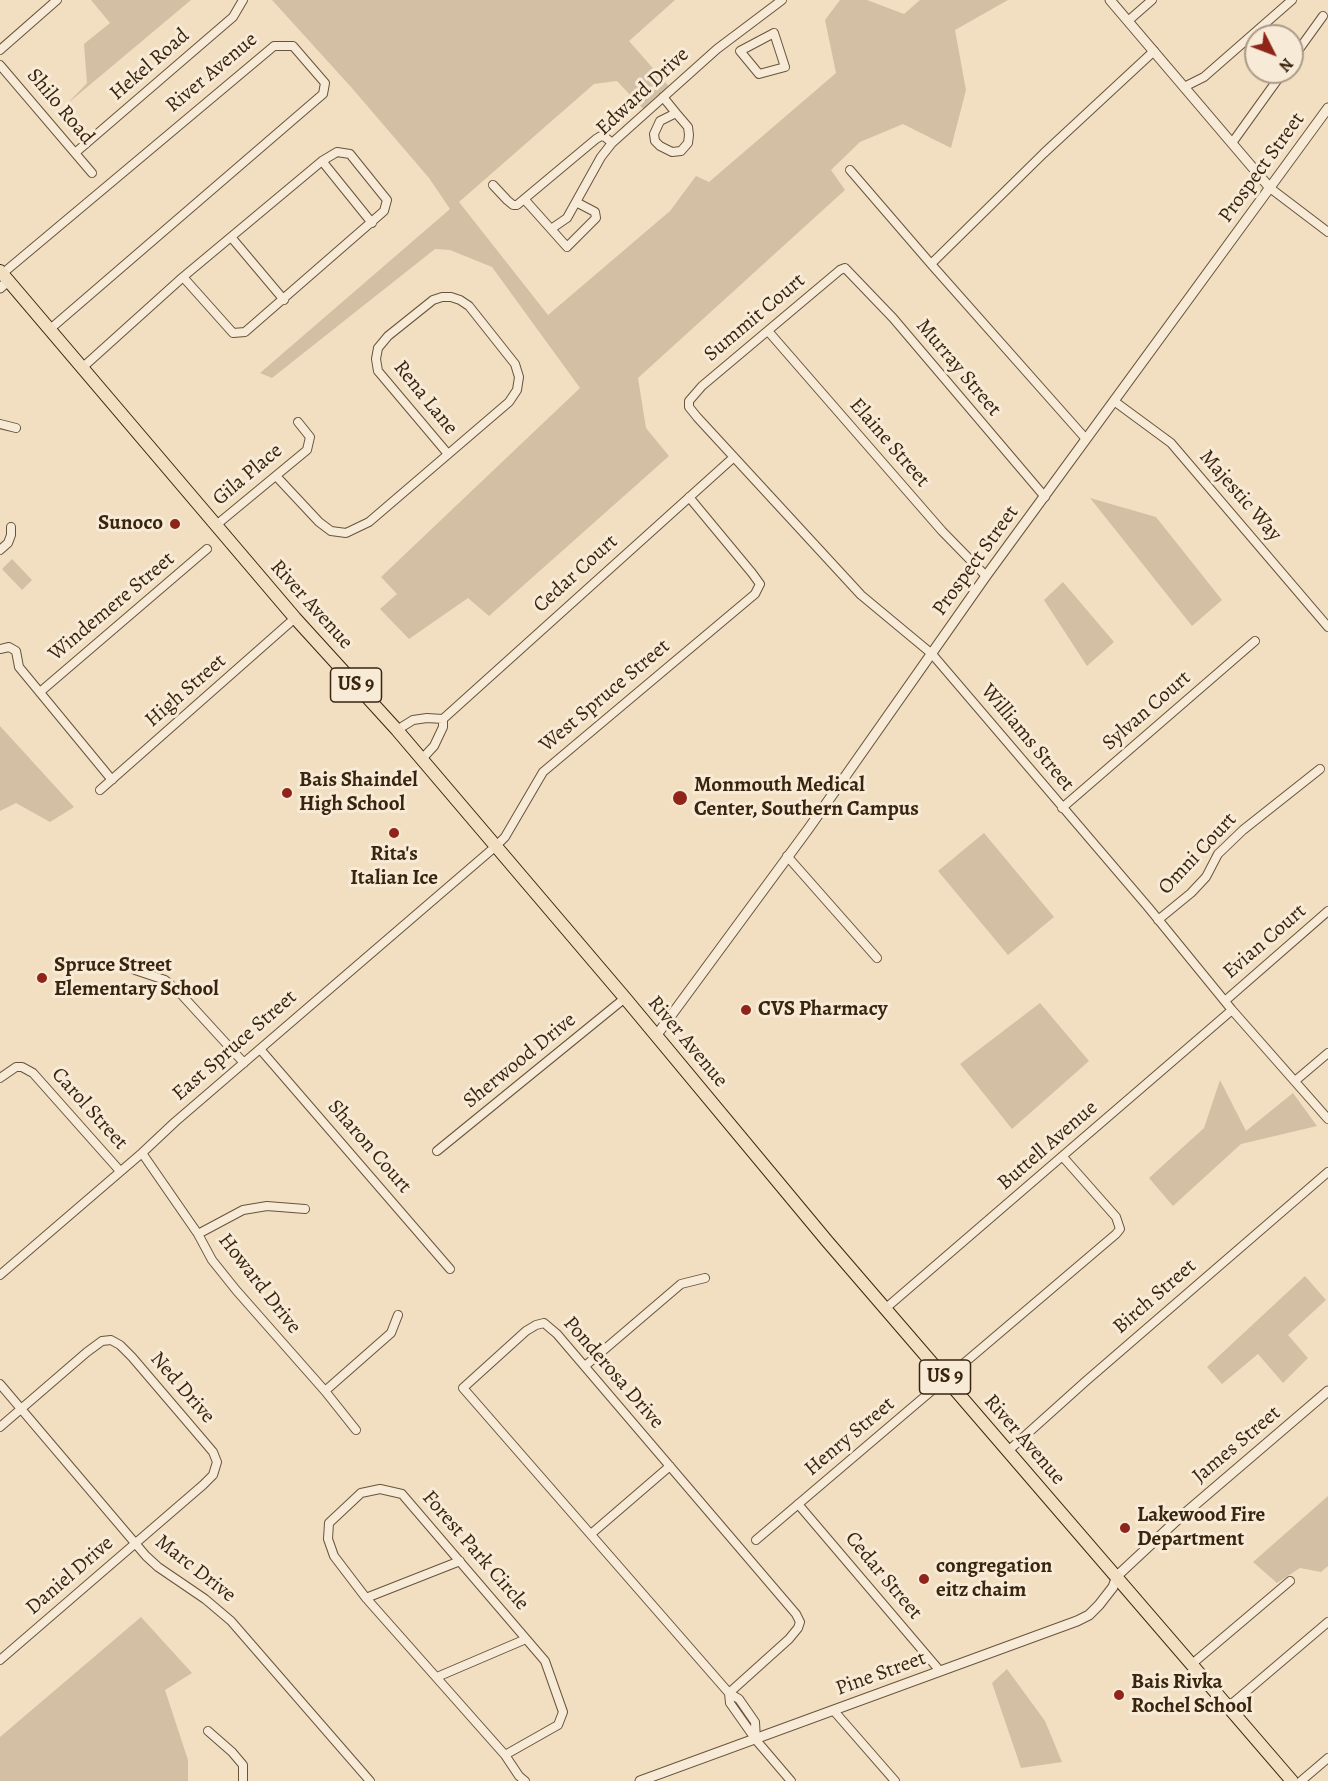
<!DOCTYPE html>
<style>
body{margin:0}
#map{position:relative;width:1328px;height:1781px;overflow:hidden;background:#f2dfc1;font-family:Alegreya,serif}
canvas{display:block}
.north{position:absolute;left:1244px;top:24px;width:60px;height:60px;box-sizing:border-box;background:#f7ead7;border:2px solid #ab9b87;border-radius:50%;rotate:132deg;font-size:16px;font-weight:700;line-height:24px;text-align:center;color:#39250e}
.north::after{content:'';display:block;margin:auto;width:21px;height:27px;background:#8f2418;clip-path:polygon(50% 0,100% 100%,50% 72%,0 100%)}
</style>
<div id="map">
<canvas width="1328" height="1781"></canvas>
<div class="north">N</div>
</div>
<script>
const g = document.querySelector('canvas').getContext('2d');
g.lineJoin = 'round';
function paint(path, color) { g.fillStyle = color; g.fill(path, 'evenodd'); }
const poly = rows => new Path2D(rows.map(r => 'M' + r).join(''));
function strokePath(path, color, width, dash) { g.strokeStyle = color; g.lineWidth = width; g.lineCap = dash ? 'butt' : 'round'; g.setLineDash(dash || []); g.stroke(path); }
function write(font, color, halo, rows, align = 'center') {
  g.font = font + ' Alegreya,serif'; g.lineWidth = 6; g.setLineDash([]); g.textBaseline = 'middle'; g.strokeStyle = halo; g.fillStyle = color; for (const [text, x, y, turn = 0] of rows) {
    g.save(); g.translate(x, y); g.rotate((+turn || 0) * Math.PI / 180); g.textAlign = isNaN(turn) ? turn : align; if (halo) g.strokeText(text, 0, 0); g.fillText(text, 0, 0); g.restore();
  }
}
const green = poly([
 [91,0,191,0,67,104,87,83,84,44,110,23],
 [272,0,675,0,629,41,673,91,648,114,617,81,594,84,459,202,548,315,670,211,696,176,709,182,836,73,825,20,840,0,867,0,904,14,920,0,1008,0,955,30,966,90,951,148,903,124,860,142,831,170,845,190,638,378,646,428,669,456,489,616,468,598,409,639,380,609,397,594,381,577,580,388,492,267,450,250,435,249,272,378,260,373,450,209,429,178,351,87],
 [1090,498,1156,517,1222,600,1192,626],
 [12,559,32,580,22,590,2,569],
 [1063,582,1114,642,1087,666,1044,600],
 [0,726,74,807,50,822,16,803,0,811],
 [984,833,1054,917,1008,955,938,871],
 [1040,1003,1089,1061,1012,1129,960,1064],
 [1220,1080,1246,1131,1293,1093,1317,1126,1241,1144,1173,1206,1149,1178,1204,1128],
 [1305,1276,1326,1300,1288,1335,1308,1358,1283,1383,1258,1354,1222,1384,1207,1367],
 [1328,1496,1328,1566,1321,1572,1300,1568,1277,1583,1253,1562],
 [141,1617,192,1673,165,1690,188,1760,188,1781,0,1781,0,1737],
 [1007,1669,1045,1721,1062,1762,1021,1768,992,1683]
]);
const minor = poly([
 [1128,21,1152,0],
 [774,33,785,67,759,74,740,51,774,33],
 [0,50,57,0],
 [1292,59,1323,16],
 [0,65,92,173],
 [1184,87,1204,77,1292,0],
 [663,97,676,113],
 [676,113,688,127,689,135,688,143,681,151,672,152,660,146,655,141,654,134,660,121,676,113],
 [1232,143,1283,72],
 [75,153,233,17,243,0],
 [322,161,372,223],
 [850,170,931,264,1086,439],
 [493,185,507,200,513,205,517,205,596,139,601,136,605,137,612,143],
 [1270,188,1328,232],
 [525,200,567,247,596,218,595,212,576,202],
 [551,229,567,218,601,157,612,143,717,49,782,0],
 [231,237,284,300],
 [931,264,1044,153,1154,51],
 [2,274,274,46,293,46,325,83,323,94,49,330],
 [768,331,942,531,986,576],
 [82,368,183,277,322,161,337,152,350,154,387,200,384,211,245,332,233,333,183,277],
 [1114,401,1171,443,1328,627],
 [0,424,16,428],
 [276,476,319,522,331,531,346,533,369,522,509,402,517,390,519,377,515,364,469,306,460,300,451,297,442,297,433,300,388,336,378,348,376,359,378,371,448,454],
 [1045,497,893,318,845,268,840,270,702,386,689,401,689,407,697,417,861,595,932,654,1148,907,1232,1010,1328,1119],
 [215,526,307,450,310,437,298,422],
 [0,550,8,543,11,535,11,527],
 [0,649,9,647,16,651,19,667,112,780],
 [40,692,207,549],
 [397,730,413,720,427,718,443,719],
 [421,760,434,746,443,727,443,719,734,457],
 [100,790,295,618],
 [1062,808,1255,641],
 [787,856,877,958],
 [1158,920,1191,893,1206,877,1218,854,1243,830,1320,769],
 [135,970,165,980,180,993,244,1063],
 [1226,1000,1328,911],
 [260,1049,450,1269],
 [0,1078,16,1067,22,1067,33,1073,120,1171],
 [1295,1081,1328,1053],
 [437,1151,625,998],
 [142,1153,198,1234,212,1260,236,1290,325,1391,356,1430],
 [198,1234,243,1210,267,1206,305,1209],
 [0,1275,142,1153,175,1122,496,846,505,837,543,772,755,594,760,584,752,573,689,497],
 [886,1308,1232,1010],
 [585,1366,681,1284,705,1278],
 [0,1384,146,1556,158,1567,205,1599,231,1621,370,1781],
 [325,1391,391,1333,398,1315],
 [0,1427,87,1352,102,1341,111,1340,120,1345,132,1357,202,1439,213,1452,217,1462,213,1475,203,1485,0,1660],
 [1008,1451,1086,1381,1328,1172],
 [798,1504,940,1671],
 [591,1534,670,1466],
 [756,1540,1116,1234,1120,1229,1116,1217,1063,1157],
 [366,1598,460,1561],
 [1192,1664,1290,1581],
 [437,1677,526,1639],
 [729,1693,463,1388,526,1331,536,1325,544,1323,557,1334,796,1614,800,1622,798,1628,789,1639,729,1693,730,1703,756,1740,755,1722,739,1699,729,1693],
 [1228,1707,1328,1622],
 [834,1711,895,1781],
 [208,1731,232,1752,243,1765,243,1781],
 [756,1740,791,1781],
 [505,1755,558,1725,563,1712,545,1661,402,1494,380,1489,361,1493,329,1523,328,1539,334,1556,366,1598,505,1755,519,1776,525,1781],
 [1301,1781,1328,1758]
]);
const tertiary = poly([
 [1110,0,1270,188],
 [0,288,8,281],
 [656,1036,809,828,986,576,1328,108],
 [640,1781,1077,1621,1089,1615,1099,1605,1113,1587,1117,1576,1176,1521,1328,1391]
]);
const trunk = poly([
 [0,271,295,618,397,730,625,998,827,1241,1292,1781]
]);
const markers = [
 [175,524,6,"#8f2418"],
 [287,793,6,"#8f2418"],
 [680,798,8,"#8f2418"],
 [394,833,6,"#8f2418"],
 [42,978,6,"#8f2418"],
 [746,1010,6,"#8f2418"],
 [1125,1528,6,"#8f2418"],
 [924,1579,6,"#8f2418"],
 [1119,1695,6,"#8f2418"]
];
const shields = [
 [356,685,51],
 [945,1377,51]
];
const shieldNames = [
 ["US 9",356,685],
 ["US 9",945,1377]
];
const streetNames = [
 ["Hekel Road",150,65,-41],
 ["River Avenue",212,73,-40],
 ["Edward Drive",643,92,-43],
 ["Shilo Road",60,107,50],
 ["Prospect Street",1262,168,-54],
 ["Summit Court",755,318,-40],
 ["Murray Street",958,368,50],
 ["Rena Lane",425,398,51],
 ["Elaine Street",889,443,49],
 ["Gila Place",248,475,-40],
 ["Majestic Way",1240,496,49],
 ["Prospect Street",976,561,-54],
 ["Cedar Court",576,574,-42],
 ["River Avenue",311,605,48],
 ["Windemere Street",112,607,-40],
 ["High Street",186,691,-41],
 ["West Spruce Street",605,696,-40],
 ["Sylvan Court",1147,711,-41],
 ["Williams Street",1027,738,50],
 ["Omni Court",1198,854,-47],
 ["Evian Court",1265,942,-41],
 ["River Avenue",687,1042,50],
 ["East Spruce Street",235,1046,-41],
 ["Sherwood Drive",520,1061,-39],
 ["Carol Street",89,1109,48],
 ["Buttell Avenue",1048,1146,-41],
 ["Sharon Court",369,1147,49],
 ["Howard Drive",259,1284,52],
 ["Birch Street",1155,1297,-41],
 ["Ponderosa Drive",613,1373,49],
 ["Ned Drive",182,1388,49],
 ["Henry Street",850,1437,-40],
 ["River Avenue",1024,1440,49],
 ["James Street",1237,1445,-40],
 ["Forest Park Circle",475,1551,49],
 ["Marc Drive",195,1569,38],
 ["Daniel Drive",70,1576,-41],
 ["Cedar Street",883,1576,50],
 ["Pine Street",881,1674,-20]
];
const poiNames = [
 ["Sunoco",163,524,"right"],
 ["Bais Shaindel",299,781],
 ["High School",299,805],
 ["Monmouth Medical",694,786],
 ["Center, Southern Campus",694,810],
 ["Rita's",394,855,"center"],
 ["Italian Ice",394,879,"center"],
 ["Spruce Street",54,966],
 ["Elementary School",54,990],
 ["CVS Pharmacy",758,1010],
 ["Lakewood Fire",1137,1516],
 ["Department",1137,1540],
 ["congregation",936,1567],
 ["eitz chaim",936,1591],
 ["Bais Rivka",1131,1683],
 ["Rochel School",1131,1707]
];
paint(green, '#d3bfa3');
strokePath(minor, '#67543b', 10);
strokePath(tertiary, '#67543b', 11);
strokePath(trunk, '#39250e', 14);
strokePath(minor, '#f7ead7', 8);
strokePath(tertiary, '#f7ead7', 9);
strokePath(trunk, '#f2dfc1', 12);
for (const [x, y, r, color] of markers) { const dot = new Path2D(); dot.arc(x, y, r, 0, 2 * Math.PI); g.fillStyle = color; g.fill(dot); strokePath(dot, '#f7ead7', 2); }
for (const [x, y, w] of shields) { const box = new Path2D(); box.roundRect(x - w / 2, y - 17, w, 34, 4.5); g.fillStyle = '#f7ead7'; g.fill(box); strokePath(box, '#39250e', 1.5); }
write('bold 20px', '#39250e', null, shieldNames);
write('21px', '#39250e', '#f7ead7', streetNames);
write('bold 21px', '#39250e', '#f7ead7', poiNames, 'left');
</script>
